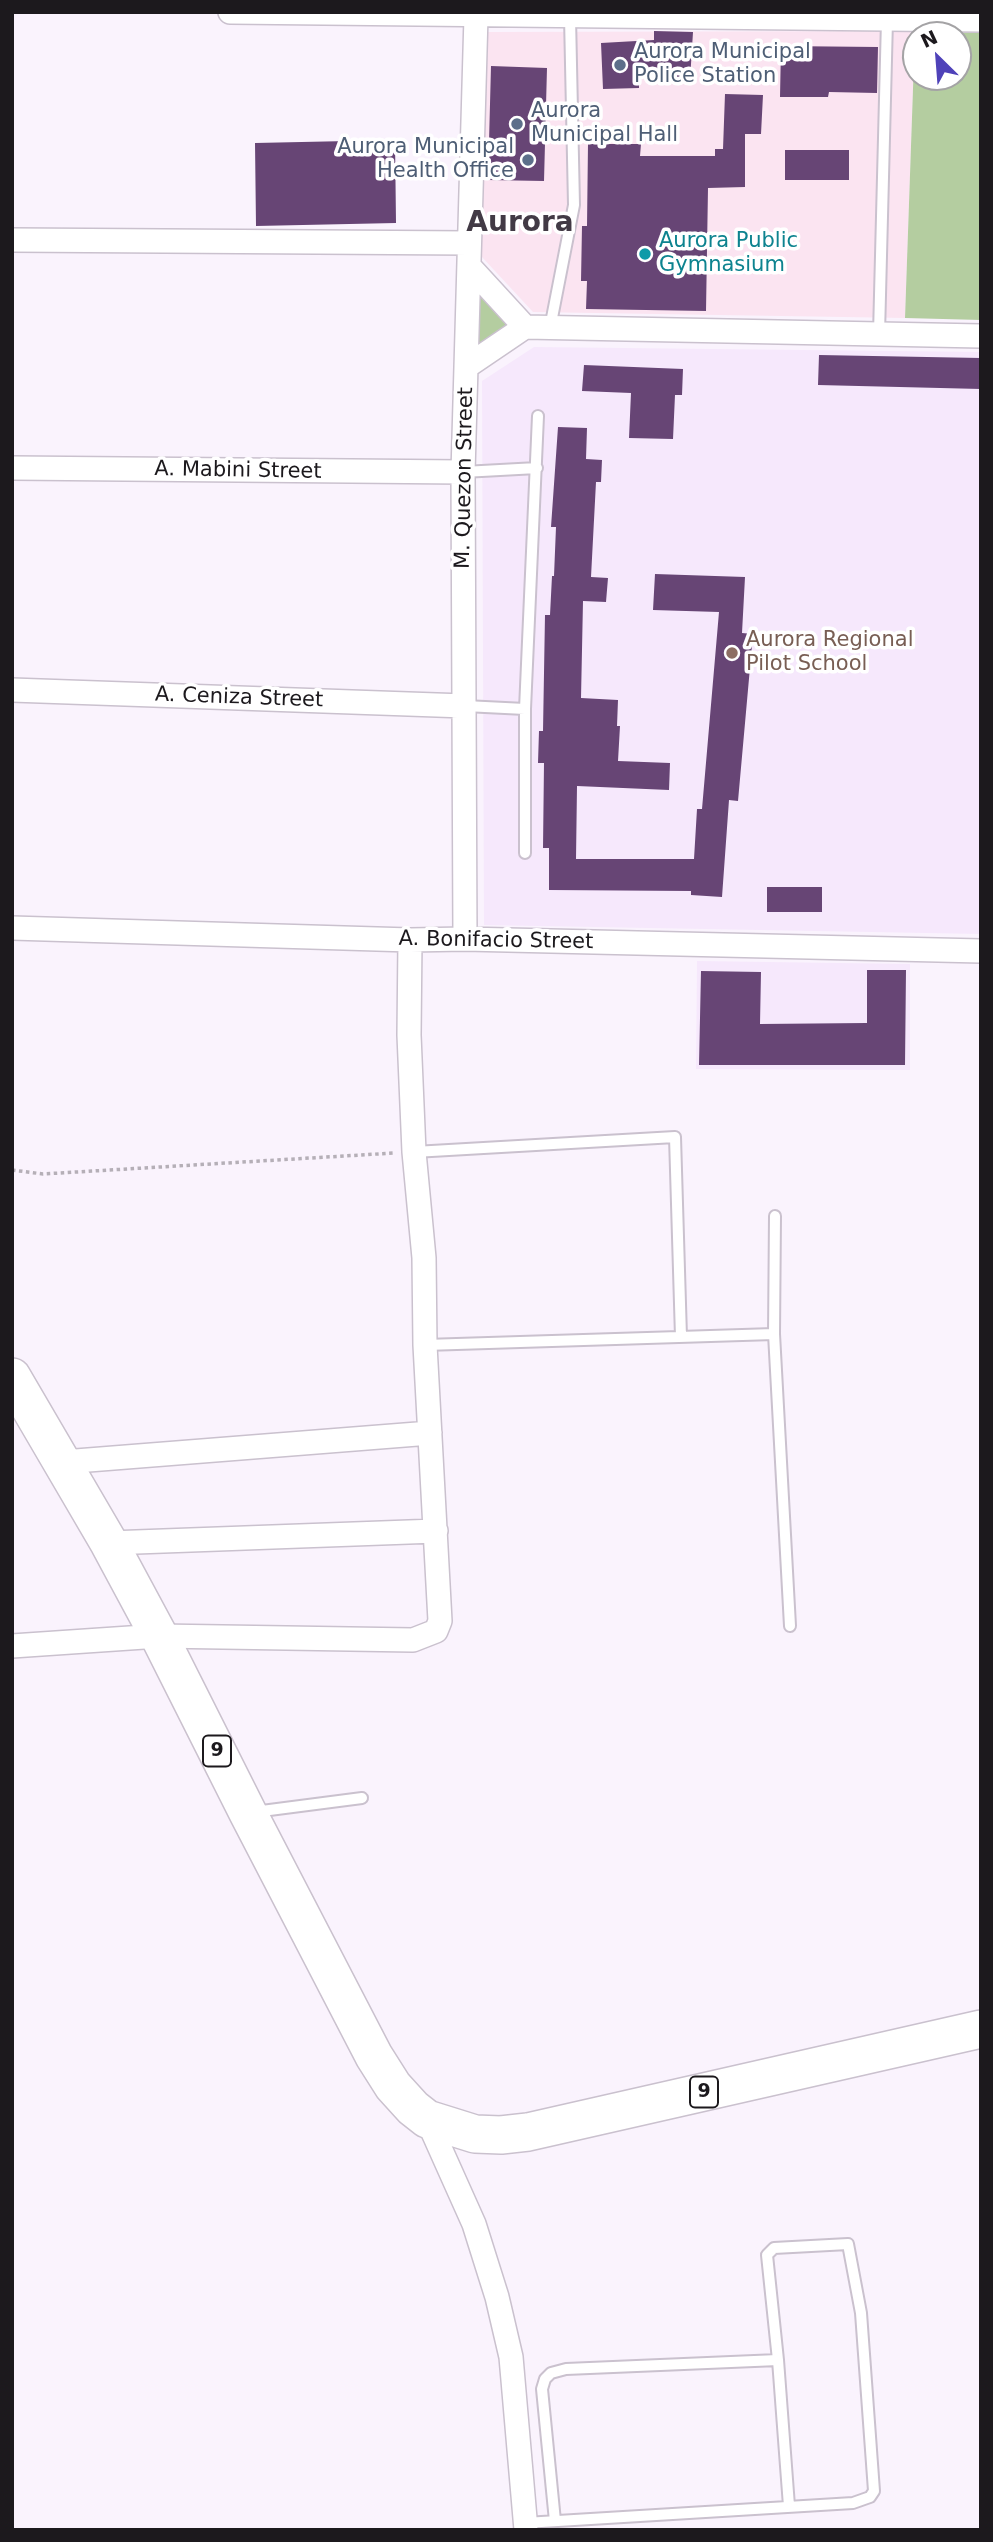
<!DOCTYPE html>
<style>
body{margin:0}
#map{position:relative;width:993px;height:2542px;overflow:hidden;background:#faf3fd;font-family:"DejaVu Sans",sans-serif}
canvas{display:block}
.frame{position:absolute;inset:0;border:14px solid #1c191d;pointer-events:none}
.north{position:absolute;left:902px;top:21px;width:70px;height:70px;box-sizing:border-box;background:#fff;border:2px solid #a4a3a5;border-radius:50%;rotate:335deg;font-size:19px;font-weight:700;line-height:28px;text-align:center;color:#1c191d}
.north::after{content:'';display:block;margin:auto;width:24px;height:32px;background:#4f42b9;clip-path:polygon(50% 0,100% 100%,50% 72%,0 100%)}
</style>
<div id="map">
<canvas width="993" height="2542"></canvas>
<div class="frame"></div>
<div class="north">N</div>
</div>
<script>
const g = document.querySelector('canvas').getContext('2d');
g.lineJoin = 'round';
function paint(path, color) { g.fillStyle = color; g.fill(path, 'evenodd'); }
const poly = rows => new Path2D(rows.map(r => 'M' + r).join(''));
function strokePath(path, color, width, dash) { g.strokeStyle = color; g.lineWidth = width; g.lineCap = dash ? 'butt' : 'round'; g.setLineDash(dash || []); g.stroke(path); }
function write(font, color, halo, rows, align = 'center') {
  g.font = font + ' "DejaVu Sans",sans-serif'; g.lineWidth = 7; g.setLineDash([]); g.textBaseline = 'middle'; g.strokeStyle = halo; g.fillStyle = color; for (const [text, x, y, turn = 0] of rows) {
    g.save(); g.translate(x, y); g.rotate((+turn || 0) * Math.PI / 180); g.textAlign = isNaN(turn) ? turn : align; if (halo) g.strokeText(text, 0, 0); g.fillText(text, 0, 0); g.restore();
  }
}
const commercial = poly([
 [915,31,905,318,533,312,481,256,488,32]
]);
const built = poly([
 [534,347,981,352,981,934,484,925,482,381],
 [697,961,910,964,910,1070,696,1069]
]);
const green = poly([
 [915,31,981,33,981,320,905,318],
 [916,35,958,35,958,77,916,77],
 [476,286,513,327,474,352]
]);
const building = poly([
 [654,31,693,32,690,80,639,78,639,88,603,89,601,43,654,40],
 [781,46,878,47,877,93,829,92,828,97,780,97],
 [491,66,547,68,544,181,488,180],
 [725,94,763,95,761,134,745,134,745,187,708,188,706,311,586,309,587,281,581,281,582,226,587,226,588,144,641,144,640,156,715,156,715,149,723,149],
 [395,140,396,223,256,226,255,143],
 [785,150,849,150,849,180,785,180],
 [819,355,981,358,981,389,818,385],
 [584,365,683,369,682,395,675,395,673,439,629,438,631,393,582,391],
 [558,427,587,428,586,459,602,460,601,482,596,482,591,577,608,578,606,602,583,601,581,698,618,700,617,726,620,726,618,761,670,763,669,790,577,786,576,859,694,859,697,809,702,809,719,612,653,610,655,574,745,577,742,633,753,634,738,801,729,800,722,897,691,895,691,891,549,890,549,848,543,848,544,763,538,763,539,731,543,731,545,615,550,615,552,576,554,576,556,527,551,527],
 [767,887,822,887,822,912,767,912],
 [867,970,906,970,905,1065,699,1065,701,971,761,972,760,1024,867,1023]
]);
const path = poly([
 [12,1170,43,1174,394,1153]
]);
const service = poly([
 [550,328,574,205,570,17],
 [879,334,887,20],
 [463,472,537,468],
 [465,706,525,709],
 [525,853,525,709,538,416],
 [414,1152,675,1137,681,1337],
 [775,1216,774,1334,790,1626],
 [425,1345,774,1334],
 [254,1812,362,1798],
 [555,2521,542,2389,545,2379,551,2373,566,2369,778,2360],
 [525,2523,853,2503,870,2497,874,2491,861,2313,848,2244,774,2248,767,2255,778,2360,789,2506]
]);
const minor = poly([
 [230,12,981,20],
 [12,240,469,243],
 [469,266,525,327],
 [466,367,525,327,981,336],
 [12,468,463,472],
 [12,690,465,706],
 [12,928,410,940,465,939,981,951],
 [465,939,463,472,476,16],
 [63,1462,430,1433],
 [109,1543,436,1531],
 [12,1646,159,1636,413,1640,436,1631,440,1621,425,1345,424,1258,414,1152,409,1035,410,940],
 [427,2119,474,2224,497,2297,511,2357,526,2530]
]);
const trunk = poly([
 [12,1377,109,1543,159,1636,248,1813,374,2056,393,2086,413,2108,427,2119,475,2134,501,2135,528,2132,981,2029]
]);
const markers = [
 [620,65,7,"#5c6f8a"],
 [517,124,7,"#5c6f8a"],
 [528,160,7,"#5c6f8a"],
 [645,254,7,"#0f9aa8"],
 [732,653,7,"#8d6e63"]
];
const shields = [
 [217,1751,28],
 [704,2092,28]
];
const shieldNames = [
 ["9",217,1751],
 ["9",704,2092]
];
const serviceNames = [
 ["Aurora Municipal",634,53],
 ["Police Station",634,77],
 ["Aurora",531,112],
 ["Municipal Hall",531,136],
 ["Aurora Municipal",514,148,"right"],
 ["Health Office",514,172,"right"]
];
const cultureNames = [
 ["Aurora Public",659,242],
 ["Gymnasium",659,266]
];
const streetNames = [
 ["A. Mabini Street",238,471,1],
 ["M. Quezon Street",465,478,-89],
 ["A. Ceniza Street",239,698,2],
 ["A. Bonifacio Street",496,941,1]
];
const educationNames = [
 ["Aurora Regional",746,641],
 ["Pilot School",746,665]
];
const districtNames = [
 ["Aurora",520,224]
];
paint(commercial, '#fbe4f1');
paint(built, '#f6e8fc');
paint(green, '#b4cda0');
paint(building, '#674575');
strokePath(service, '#cac1ce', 14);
strokePath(minor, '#cac1ce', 26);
strokePath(trunk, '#cac1ce', 40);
strokePath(path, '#b5afb7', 3.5, [3.5, 3.5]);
strokePath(service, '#fff', 10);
strokePath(minor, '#fff', 23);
strokePath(trunk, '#fff', 37);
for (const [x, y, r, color] of markers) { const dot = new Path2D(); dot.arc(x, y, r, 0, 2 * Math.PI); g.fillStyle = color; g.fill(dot); strokePath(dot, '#fff', 2.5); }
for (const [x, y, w] of shields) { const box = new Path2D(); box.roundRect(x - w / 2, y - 15.5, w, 31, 5); g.fillStyle = '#fff'; g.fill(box); strokePath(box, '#1c191d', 2); }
write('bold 19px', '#1c191d', null, shieldNames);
write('21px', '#4e5e75', '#fff', serviceNames, 'left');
write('21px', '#0d838f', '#fff', cultureNames, 'left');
write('21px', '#1c191d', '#fff', streetNames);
write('21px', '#785e54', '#fff', educationNames, 'left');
write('bold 28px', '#423a45', '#fff', districtNames);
</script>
